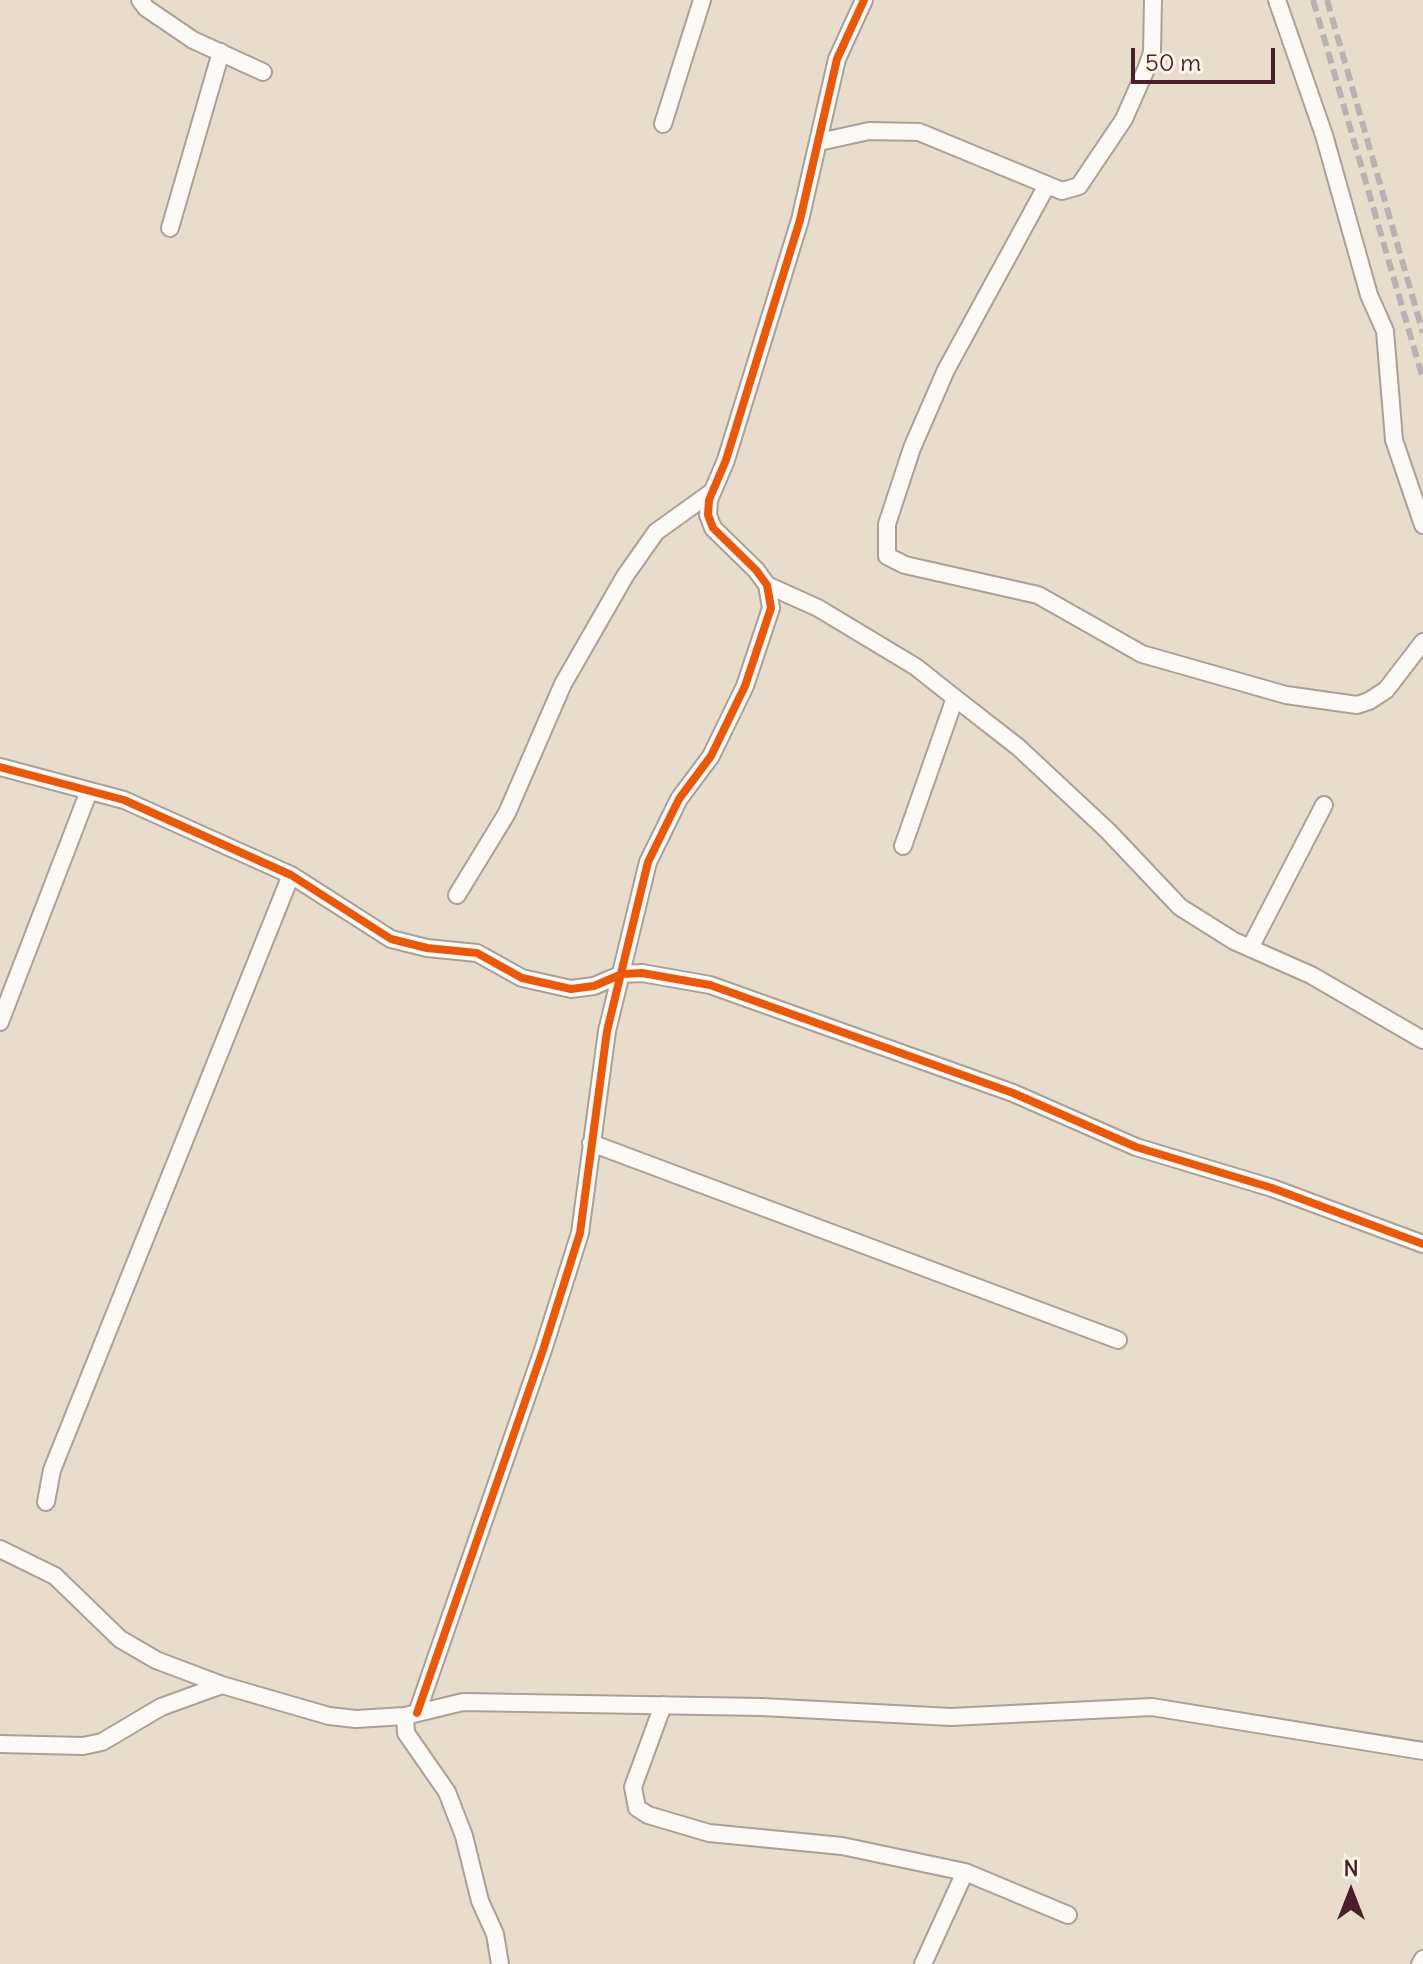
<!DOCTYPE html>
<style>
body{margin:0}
#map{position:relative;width:1423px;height:1964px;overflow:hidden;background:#e8dccc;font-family:Delius,sans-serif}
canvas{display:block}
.north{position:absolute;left:1311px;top:1852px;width:80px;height:80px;-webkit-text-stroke:6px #fcf5e5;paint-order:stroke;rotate:0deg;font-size:22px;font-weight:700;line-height:32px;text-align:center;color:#4a1f2b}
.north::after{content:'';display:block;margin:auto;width:28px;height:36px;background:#4a1f2b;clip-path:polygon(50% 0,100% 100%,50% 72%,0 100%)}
.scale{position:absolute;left:1131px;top:48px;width:144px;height:36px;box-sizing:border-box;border:4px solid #4a1f2b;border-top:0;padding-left:10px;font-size:24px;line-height:28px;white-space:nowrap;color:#4a1f2b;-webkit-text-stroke:6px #fcf5e5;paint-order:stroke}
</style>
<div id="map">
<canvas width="1423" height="1964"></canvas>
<div class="north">N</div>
<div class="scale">50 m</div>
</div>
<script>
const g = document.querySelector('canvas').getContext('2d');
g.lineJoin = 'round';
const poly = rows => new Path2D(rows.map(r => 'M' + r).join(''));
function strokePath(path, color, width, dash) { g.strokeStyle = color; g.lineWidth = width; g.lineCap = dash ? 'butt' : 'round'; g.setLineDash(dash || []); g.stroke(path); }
const street = poly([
 [140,0,146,8,193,40,263,72],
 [1277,0,1324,135,1369,295,1385,331,1394,440,1423,525],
 [663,124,702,0],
 [819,142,869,131,919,132,1062,191,1079,186,1124,119,1147,67,1152,52,1153,0],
 [1047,185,946,370,912,448,887,524,887,556,905,565,1038,595,1142,654,1286,695,1357,705,1369,701,1386,690,1423,642],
 [170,228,221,52],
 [767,585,818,608,916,667,955,698,1018,747,1108,831,1180,907,1234,941,1311,975,1423,1040],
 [0,767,124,800,291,875,391,939,427,948,477,953,522,978,571,989,594,986,622,974,642,973,710,985,1013,1093,1136,1147,1272,1188,1423,1244],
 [903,846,955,698],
 [457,895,507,813,563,684,625,576,656,532,713,491],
 [1250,948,1324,805],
 [0,1022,89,791],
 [591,1143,1118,1340],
 [46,1502,52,1470,291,875],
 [0,1549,55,1576,120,1639,156,1660,222,1685,329,1716,356,1719,405,1716,463,1702,762,1707,951,1717,1152,1707,1423,1751],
 [663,1705,633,1787,637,1808,648,1815,709,1833,842,1846,965,1872,923,1964],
 [417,1713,543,1350,580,1233,607,1031,648,862,679,799,711,756,745,686,771,608,767,585,756,570,713,528,708,515,709,500,726,460,800,220,837,59,864,0],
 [405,1716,406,1733,447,1792,464,1836,480,1901,495,1934,500,1964],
 [0,1744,83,1746,102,1742,161,1707,222,1685],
 [965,1872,1068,1915],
 [1420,1964,1423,1959]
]);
const rail = poly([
 [1313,0,1423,379],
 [1327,0,1423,333]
]);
const cycleway = poly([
 [0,767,124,800,291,875,391,939,427,948,477,953,522,978,571,989,594,986,622,974,642,973,710,985,1013,1093,1136,1147,1272,1188,1423,1244],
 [417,1713,543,1350,580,1233,607,1031,648,862,679,799,711,756,745,686,771,608,767,585,756,570,713,528,708,515,709,500,726,460,800,220,837,59,864,0]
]);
strokePath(street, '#ab9f97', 20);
strokePath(street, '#fcfaf7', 16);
strokePath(rail, '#b9b2b2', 6, [12, 6]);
strokePath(cycleway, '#e8590c', 8);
</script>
